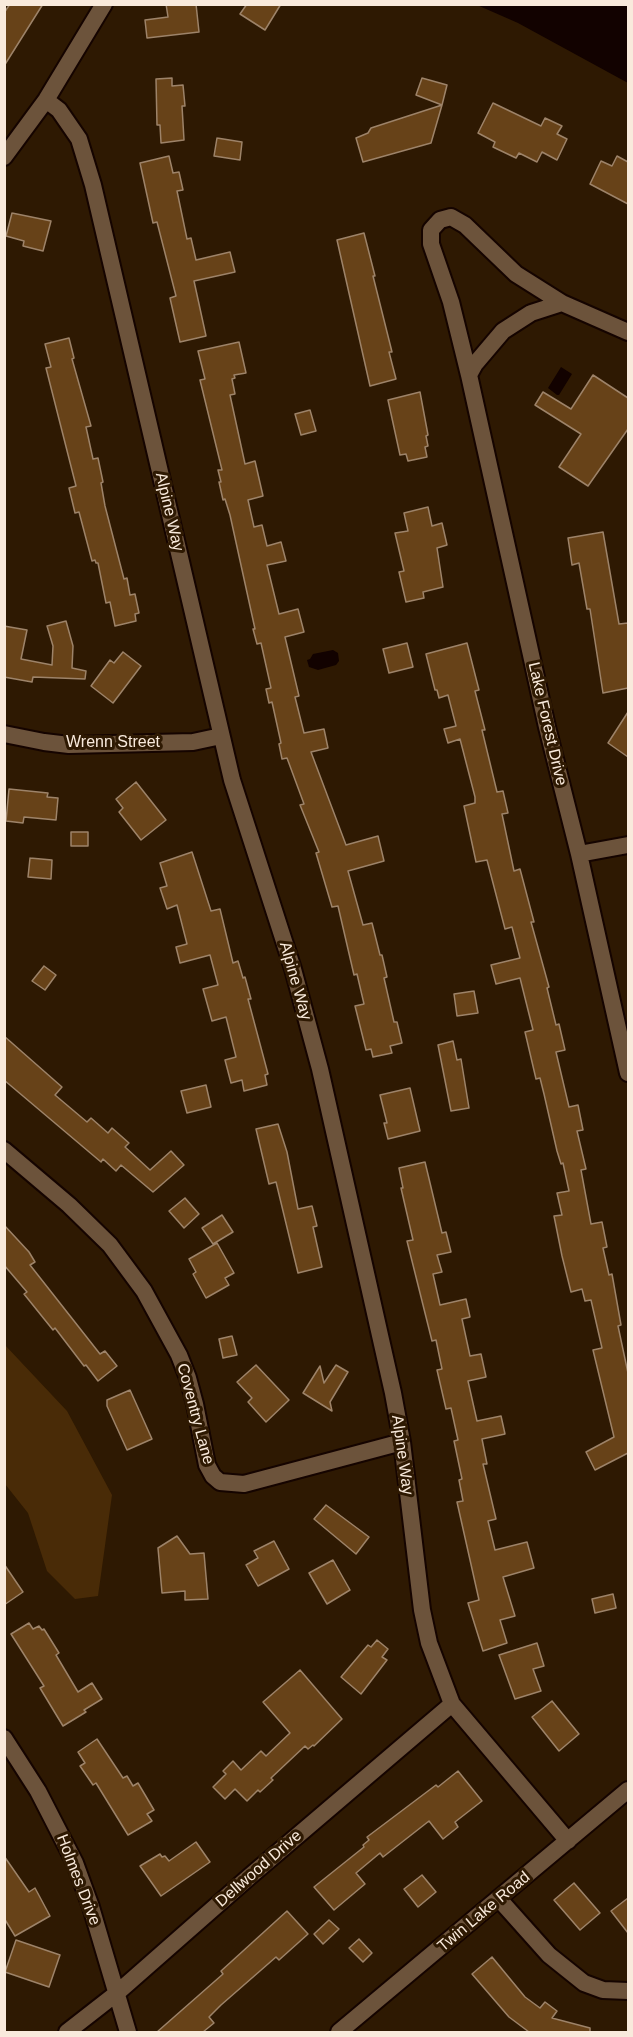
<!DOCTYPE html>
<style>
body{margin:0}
#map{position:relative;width:633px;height:2037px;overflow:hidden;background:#2e1902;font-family:Arial,sans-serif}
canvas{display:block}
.frame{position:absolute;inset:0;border:6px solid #f9eadc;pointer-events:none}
</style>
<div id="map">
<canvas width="633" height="2037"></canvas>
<div class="frame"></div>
</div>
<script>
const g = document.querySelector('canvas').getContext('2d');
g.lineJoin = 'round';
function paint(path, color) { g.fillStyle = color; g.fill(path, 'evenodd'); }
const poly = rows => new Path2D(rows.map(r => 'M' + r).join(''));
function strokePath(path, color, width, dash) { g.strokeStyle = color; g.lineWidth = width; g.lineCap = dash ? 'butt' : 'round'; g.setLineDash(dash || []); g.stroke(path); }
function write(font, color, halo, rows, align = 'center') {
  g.font = font + ' Arial,sans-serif'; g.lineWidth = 6; g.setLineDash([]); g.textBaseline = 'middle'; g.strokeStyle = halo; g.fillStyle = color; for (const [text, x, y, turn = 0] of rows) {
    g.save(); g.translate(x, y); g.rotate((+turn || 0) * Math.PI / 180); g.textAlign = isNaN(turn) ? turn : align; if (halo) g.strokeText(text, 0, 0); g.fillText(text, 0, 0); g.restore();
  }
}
const green = poly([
 [4,1344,67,1411,112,1495,98,1596,75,1599,47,1571,28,1513,5,1484]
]);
const water = poly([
 [477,5,628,5,628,83,518,23],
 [561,367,572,374,559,395,557,395,548,388],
 [333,650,338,653,339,661,336,665,318,670,309,667,307,660,310,659,313,654]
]);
const building = poly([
 [10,4,43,4,4,66,4,13,10,4],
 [166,4,196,4,199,32,147,38,145,20,168,17,166,4],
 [247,4,281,4,265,30,240,14,247,4],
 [172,78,172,86,183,85,185,106,182,106,184,140,161,143,160,125,157,125,156,79,172,78],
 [422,78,447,85,442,105,416,95,422,78],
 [493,103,541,126,545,118,562,126,557,134,567,139,557,160,542,152,537,162,519,153,516,158,493,147,495,142,478,133,493,103],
 [442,105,431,143,363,162,356,138,368,133,371,128,442,105],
 [217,138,242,142,240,160,214,156,217,138],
 [169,156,173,173,179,172,183,190,177,191,187,239,191,238,196,260,230,252,235,272,194,281,206,336,180,342,170,298,176,296,157,222,153,223,140,163,169,156],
 [617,156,628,162,628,204,590,184,601,161,612,166,617,156],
 [12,213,51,221,43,251,23,246,24,241,6,236,12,213],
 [364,233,375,276,373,276,392,352,389,352,396,379,370,386,337,240,364,233],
 [69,338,74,358,72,359,91,426,86,427,93,459,98,458,103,482,101,483,105,506,124,579,127,578,130,595,135,594,139,613,135,614,136,621,115,626,110,602,106,603,98,563,96,563,95,560,92,561,79,512,75,513,69,488,76,486,46,368,51,367,45,344,69,338],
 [239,342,246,373,234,375,235,378,232,379,235,394,230,395,245,464,255,461,263,496,248,500,254,527,262,525,267,546,281,542,286,561,267,565,279,614,298,609,304,632,285,637,299,696,295,697,304,733,324,729,328,748,311,752,346,845,378,836,384,861,348,871,363,925,372,923,380,955,382,955,387,977,384,978,394,1022,397,1022,402,1043,390,1046,392,1053,373,1057,371,1049,366,1050,355,1006,364,1004,357,974,354,975,338,906,332,907,316,853,319,852,300,805,304,804,287,758,282,759,279,744,281,743,272,702,269,703,266,689,271,688,261,643,257,644,253,629,255,629,230,515,225,499,223,500,219,482,221,482,218,470,222,470,200,380,205,379,198,351,239,342],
 [593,375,628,398,628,429,588,486,559,467,581,434,535,405,543,392,571,409,593,375],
 [420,392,428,435,426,436,428,446,425,447,427,457,408,461,406,454,400,455,388,400,420,392],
 [310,410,316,431,301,435,295,414,310,410],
 [428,507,432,526,442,523,447,545,437,548,443,587,423,592,424,598,406,602,399,572,404,571,395,533,408,531,404,513,428,507],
 [603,532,619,624,628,623,628,688,603,693,590,609,587,609,579,563,572,565,568,538,603,532],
 [66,621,73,646,72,668,86,671,85,679,33,677,32,682,4,677,4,626,27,630,21,659,52,665,53,646,47,626,66,621],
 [407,643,413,667,389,673,383,649,407,643],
 [467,643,479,690,475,691,485,730,482,730,497,792,503,791,508,813,502,814,514,871,520,869,534,922,531,922,549,987,547,988,556,1025,559,1024,565,1050,556,1052,569,1107,578,1105,583,1130,577,1131,586,1169,581,1170,591,1224,602,1222,607,1247,603,1248,609,1275,612,1274,621,1325,618,1326,628,1373,628,1453,595,1470,586,1452,614,1437,593,1350,602,1348,591,1300,585,1301,582,1289,571,1292,562,1256,554,1216,562,1215,557,1193,569,1191,563,1163,561,1164,557,1151,544,1094,540,1078,536,1079,525,1032,533,1030,520,978,496,984,491,965,520,958,512,927,505,929,487,860,476,862,464,806,475,803,475,797,460,739,448,743,444,729,456,726,448,695,439,698,437,690,435,690,426,654,467,643],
 [123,652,141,666,113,703,91,686,110,660,114,663,123,652],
 [628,712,628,757,608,743,628,712],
 [136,782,166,820,141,840,119,812,123,808,116,799,136,782],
 [9,789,48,793,47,797,58,798,56,820,24,817,23,823,6,821,9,789],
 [71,832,88,832,88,846,71,846,71,832],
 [192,852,211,911,220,909,233,963,238,961,243,978,245,977,251,999,248,999,268,1074,265,1075,267,1085,244,1091,242,1080,231,1083,225,1060,236,1057,226,1017,212,1021,203,989,218,985,210,955,180,963,176,947,187,944,177,905,167,909,160,888,167,886,160,863,192,852],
 [30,858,52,860,51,879,28,877,30,858],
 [44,966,56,975,45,990,32,981,44,966],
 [474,991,478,1013,457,1016,454,994,474,991],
 [4,1036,62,1087,55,1095,87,1122,91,1118,108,1133,112,1128,129,1143,125,1147,150,1170,171,1151,184,1165,153,1192,121,1165,116,1171,103,1159,101,1162,4,1080,4,1036],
 [453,1041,457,1060,461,1059,469,1108,451,1111,438,1045,453,1041],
 [206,1085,211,1107,187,1113,181,1091,206,1085],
 [410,1088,420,1131,388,1139,384,1123,387,1123,380,1095,410,1088],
 [278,1124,287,1152,298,1209,312,1206,317,1226,313,1227,322,1267,298,1273,276,1182,269,1184,256,1129,278,1124],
 [425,1162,442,1233,446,1232,451,1252,437,1255,442,1272,433,1274,440,1305,466,1299,470,1317,462,1319,470,1356,481,1354,486,1377,468,1381,477,1421,501,1416,505,1434,482,1439,487,1464,483,1464,496,1519,488,1521,495,1550,527,1542,534,1568,503,1577,515,1616,500,1620,507,1643,483,1651,468,1603,479,1600,457,1502,463,1501,459,1480,462,1479,454,1441,458,1440,451,1408,446,1409,437,1370,442,1369,436,1340,432,1341,407,1241,413,1240,401,1188,403,1188,399,1168,425,1162],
 [185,1198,199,1214,184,1228,169,1211,185,1198],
 [222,1215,233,1232,213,1244,202,1228,222,1215],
 [4,1225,29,1252,35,1262,30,1265,100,1354,105,1351,117,1366,98,1381,86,1365,84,1366,55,1328,53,1330,24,1294,27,1292,4,1265,4,1225],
 [217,1243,234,1273,225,1278,229,1285,206,1298,193,1274,196,1272,189,1259,217,1243],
 [232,1336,237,1355,223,1358,219,1339,232,1336],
 [256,1365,289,1400,266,1422,248,1402,252,1398,237,1382,256,1365],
 [336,1365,348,1372,330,1402,332,1411,303,1393,320,1366,324,1383,336,1365],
 [130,1390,152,1439,127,1450,107,1406,107,1400,130,1390],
 [326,1505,369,1537,356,1554,314,1519,326,1505],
 [177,1536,190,1554,204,1553,208,1599,185,1600,185,1591,162,1593,158,1548,177,1536],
 [274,1541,289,1569,258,1586,246,1565,258,1558,254,1551,274,1541],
 [333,1560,350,1590,327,1604,309,1573,333,1560],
 [4,1564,23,1592,4,1605,4,1564],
 [613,1594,616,1608,595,1613,592,1599,613,1594],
 [29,1623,33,1629,39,1626,42,1630,44,1629,59,1653,56,1655,78,1692,92,1683,102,1699,84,1710,86,1712,63,1726,40,1688,44,1686,11,1634,29,1623],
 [377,1640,388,1649,382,1657,387,1660,361,1694,341,1677,368,1645,371,1647,377,1640],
 [537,1643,544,1666,533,1669,541,1691,515,1699,499,1655,537,1643],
 [300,1670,342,1719,314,1746,313,1745,308,1749,305,1746,271,1778,273,1780,260,1792,258,1790,247,1801,235,1789,225,1799,213,1787,226,1774,223,1771,233,1761,241,1770,261,1751,266,1756,290,1733,263,1702,300,1670],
 [552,1701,579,1734,559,1751,532,1717,552,1701],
 [97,1739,123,1778,127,1776,133,1786,138,1783,154,1810,147,1814,152,1821,128,1835,96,1783,93,1785,80,1766,85,1763,78,1752,97,1739],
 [458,1771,482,1801,455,1822,458,1827,443,1839,429,1821,383,1857,380,1853,356,1873,365,1884,334,1910,314,1887,364,1847,363,1845,369,1840,367,1837,436,1785,438,1787,458,1771],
 [196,1842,210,1862,161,1896,140,1866,160,1854,162,1857,165,1856,169,1861,196,1842],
 [4,1856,29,1892,35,1888,50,1916,15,1936,4,1918,4,1856],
 [422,1875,436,1892,418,1907,404,1889,422,1875],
 [574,1883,600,1913,580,1930,554,1900,574,1883],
 [628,1898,628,1933,611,1911,628,1898],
 [287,1911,308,1934,279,1960,276,1957,221,2005,209,2017,214,2023,203,2032,157,2032,223,1974,221,1971,287,1911],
 [329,1920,339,1929,323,1944,314,1934,329,1920],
 [359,1939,372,1953,363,1962,349,1948,359,1939],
 [16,1940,60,1955,49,1987,5,1972,16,1940],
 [492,1957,525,1997,540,2008,545,2002,557,2011,552,2018,590,2028,590,2032,529,2032,509,2017,472,1974,492,1957]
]);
const minor = poly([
 [46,100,59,110,79,139,93,185,232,780,293,969,320,1069,393,1393,402,1442,422,1610,429,1643,452,1704,568,1841],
 [4,157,46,100,104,4],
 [628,332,562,303,531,313,503,331,475,364,469,375,547,727,579,854,628,1073],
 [469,375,451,302,431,244,431,230,440,220,451,217,465,225,516,274,562,303],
 [4,734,44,742,69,745,193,742,221,736],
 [579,854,628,845],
 [4,1150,69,1205,110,1245,144,1291,179,1355,188,1378,195,1404,207,1465,213,1476,220,1482,244,1484,402,1442],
 [4,1738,38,1791,75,1863,91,1907,128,2032],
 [499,1899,549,1955,584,1983,603,1990,628,1991],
 [67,2032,117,1993,249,1877,452,1704],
 [339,2032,628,1790]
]);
const streetNames = [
 ["Alpine Way",169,512,77],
 ["Lake Forest Drive",547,724,77],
 ["Wrenn Street",113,743],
 ["Alpine Way",295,981,74],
 ["Coventry Lane",195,1414,75],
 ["Alpine Way",402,1455,82],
 ["Dellwood Drive",259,1869,-41],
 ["Holmes Drive",78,1880,69],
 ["Twin Lake Road",484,1912,-40]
];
paint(green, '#492b07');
paint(water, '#120200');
paint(building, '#674218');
strokePath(building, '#9d8369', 1.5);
strokePath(minor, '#150400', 20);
strokePath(minor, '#6c533b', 16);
write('16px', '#f9eadc', '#2e1902', streetNames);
</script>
